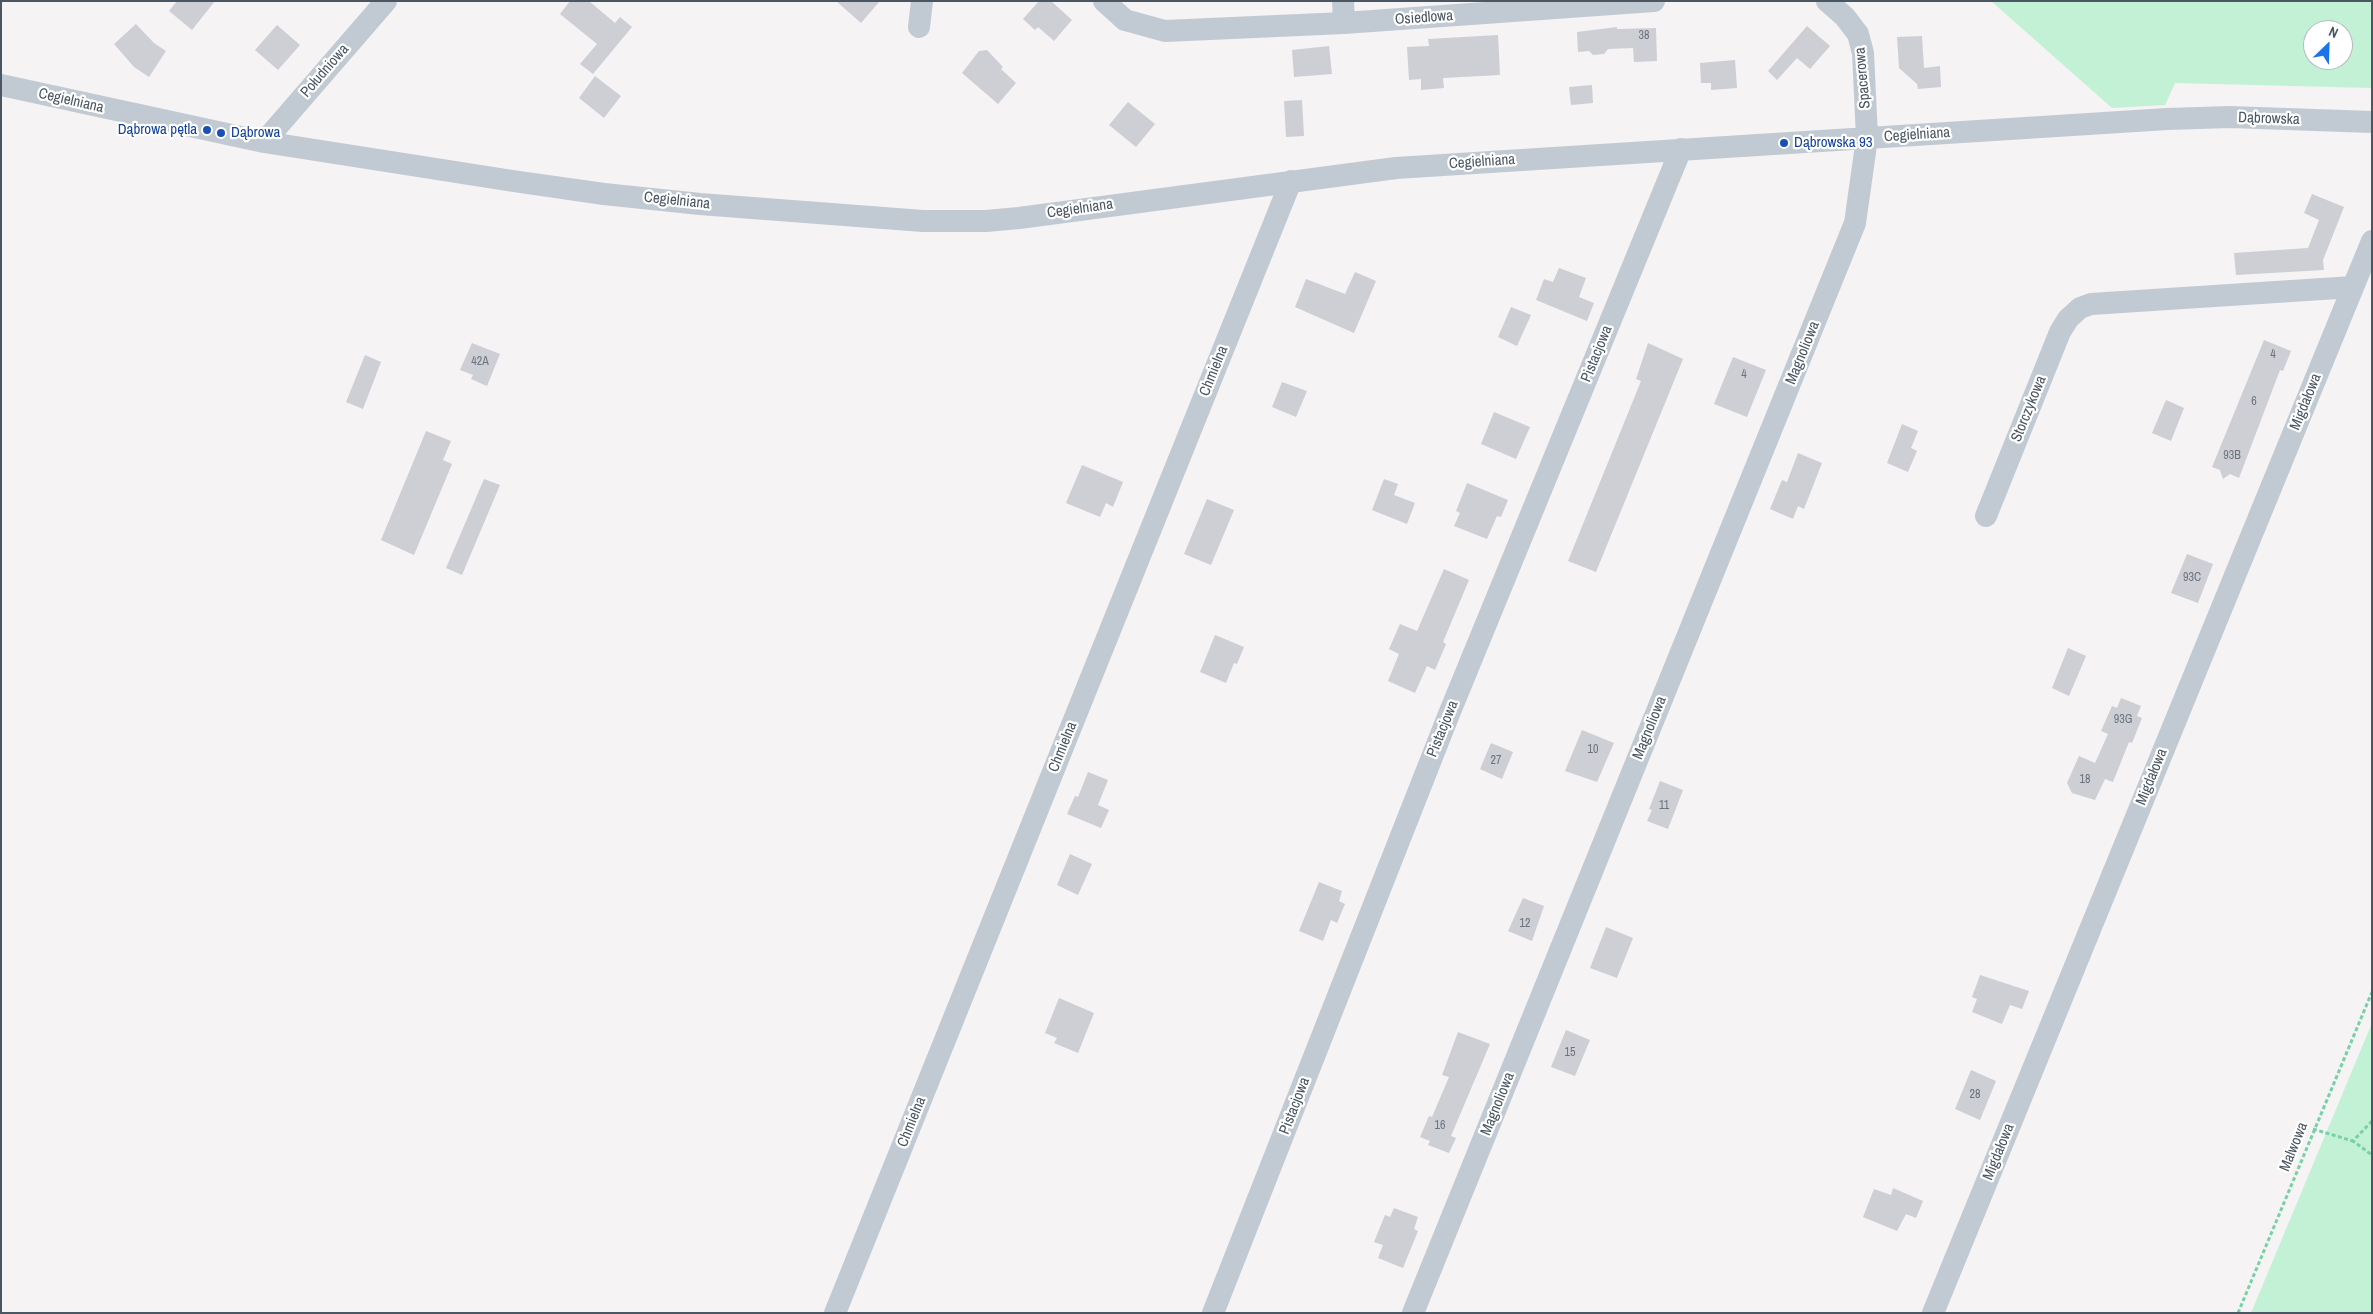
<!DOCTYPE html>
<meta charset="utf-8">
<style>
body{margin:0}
#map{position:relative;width:2373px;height:1314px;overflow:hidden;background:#f5f3f3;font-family:"Archivo Narrow",sans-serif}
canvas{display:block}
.frame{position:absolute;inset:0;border:2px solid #4a5661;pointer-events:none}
.north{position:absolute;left:2303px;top:20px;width:50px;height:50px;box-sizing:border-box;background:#fff;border:1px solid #b7bbc0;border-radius:50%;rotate:24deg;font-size:14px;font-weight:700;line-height:20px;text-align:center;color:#4a5661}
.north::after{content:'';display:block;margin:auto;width:18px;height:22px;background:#1a73e8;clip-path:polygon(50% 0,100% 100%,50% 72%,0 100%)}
</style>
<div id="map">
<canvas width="2373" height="1314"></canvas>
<div class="frame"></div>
<div class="north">N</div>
</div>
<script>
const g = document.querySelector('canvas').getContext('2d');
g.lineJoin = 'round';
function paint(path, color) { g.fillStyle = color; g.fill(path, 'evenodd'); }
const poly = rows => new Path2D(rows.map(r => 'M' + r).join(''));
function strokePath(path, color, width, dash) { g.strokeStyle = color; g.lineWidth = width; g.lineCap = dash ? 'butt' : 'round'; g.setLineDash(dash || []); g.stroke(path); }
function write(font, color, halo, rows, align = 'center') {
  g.font = font + ' "Archivo Narrow",sans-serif'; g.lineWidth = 4.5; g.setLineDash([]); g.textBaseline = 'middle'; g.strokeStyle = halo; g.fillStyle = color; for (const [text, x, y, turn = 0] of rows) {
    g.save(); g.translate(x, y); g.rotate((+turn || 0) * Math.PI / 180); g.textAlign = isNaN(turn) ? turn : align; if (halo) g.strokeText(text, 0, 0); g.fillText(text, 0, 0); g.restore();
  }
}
const green = poly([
 [1991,1,2372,1,2372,88,2175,83,2165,105,2112,108],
 [2313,30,2343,30,2343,60,2313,60],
 [2372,1023,2372,1313,2251,1313]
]);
const building = poly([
 [177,1,215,1,192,30,169,11],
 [570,1,589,1,615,23,620,17,632,27,593,74,580,64,597,44,560,14],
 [836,1,880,1,861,23],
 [1039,1,1051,1,1072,20,1054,41,1038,27,1035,30,1023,19],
 [136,24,154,43,166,51,149,77,134,67,114,44],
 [277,25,300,45,278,70,255,50],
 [1807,26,1830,46,1810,69,1797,58,1777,80,1768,71],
 [1617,27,1617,29,1656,28,1657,61,1634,62,1633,48,1608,49,1604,54,1593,55,1589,51,1578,52,1577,32],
 [1498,35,1500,75,1443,78,1444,88,1421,90,1421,79,1409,80,1407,47,1429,46,1428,39],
 [1922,36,1924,68,1940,66,1941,87,1918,89,1917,84,1899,68,1897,37],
 [1329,46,1332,74,1294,77,1292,50],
 [987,50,1003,67,1001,69,1016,83,998,104,962,73,979,51],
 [1735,60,1737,88,1711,90,1711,83,1701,83,1700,63],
 [595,76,621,96,604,118,579,98],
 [1592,85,1593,103,1571,105,1569,87],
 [1302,100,1304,136,1286,137,1284,101],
 [1128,102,1155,124,1136,147,1109,125],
 [2312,194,2344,207,2323,260,2324,270,2236,275,2234,253,2308,248,2319,220,2304,213],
 [1559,268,1586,278,1579,297,1594,303,1587,321,1536,300,1544,279,1553,282],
 [1355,272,1376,281,1354,333,1295,307,1306,279,1345,294],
 [1511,307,1531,315,1517,346,1498,337],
 [2264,340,2291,351,2283,371,2280,370,2239,478,2230,474,2223,479,2220,470,2212,467],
 [472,343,500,354,487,386,471,379,473,375,460,370],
 [1648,343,1683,359,1596,572,1568,561,1641,381,1636,379],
 [365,355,381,362,363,409,346,402],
 [1733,357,1766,370,1747,417,1714,404],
 [1282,382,1307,391,1296,417,1272,407],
 [2166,400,2184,408,2171,441,2152,433],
 [1494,412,1530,427,1516,459,1481,444],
 [1902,424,1918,431,1911,448,1917,451,1908,472,1887,463],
 [426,431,451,441,443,460,452,464,414,555,381,540],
 [1798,453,1822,463,1804,509,1798,506,1793,519,1770,509,1782,480,1787,482],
 [1082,465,1123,482,1113,507,1106,503,1100,517,1066,503],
 [484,479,500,485,462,575,446,568],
 [1384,479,1398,484,1394,495,1415,503,1407,524,1372,510],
 [1467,483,1508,500,1501,517,1497,516,1487,539,1454,526,1460,513,1456,511],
 [1207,499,1234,510,1211,565,1184,554],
 [2187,554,2213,564,2198,603,2171,593],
 [1444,569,1469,580,1443,642,1446,644,1435,670,1427,666,1415,693,1388,681,1399,654,1389,649,1400,624,1417,631],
 [1215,635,1244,647,1237,664,1234,663,1226,683,1200,672],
 [2068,648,2086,656,2069,696,2052,688],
 [2121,698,2141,706,2137,716,2142,718,2132,743,2129,742,2113,782,2105,779,2095,800,2072,793,2067,783,2079,756,2095,763,2108,734,2101,731,2112,706,2117,708],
 [1582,730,1614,743,1597,782,1565,771],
 [1491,743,1513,752,1502,779,1480,769],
 [1088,772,1108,780,1098,805,1109,810,1101,828,1067,814,1075,796,1078,797],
 [1660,781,1683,790,1668,829,1647,821,1652,810,1649,809],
 [1070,854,1092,864,1078,895,1057,885],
 [1319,882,1342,891,1339,901,1345,904,1337,923,1331,920,1323,941,1299,931],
 [1523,898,1544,906,1532,941,1508,931],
 [1606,927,1633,938,1617,978,1590,968],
 [1980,975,2029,991,2022,1009,2010,1005,2002,1024,1972,1012,1977,999,1972,997],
 [1059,998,1094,1013,1078,1053,1054,1043,1057,1038,1045,1033],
 [1566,1030,1590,1040,1575,1076,1551,1067],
 [1458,1032,1490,1044,1451,1136,1456,1138,1449,1153,1428,1145,1430,1141,1420,1137,1429,1116,1432,1117,1449,1077,1442,1075],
 [1971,1070,1996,1081,1980,1120,1955,1109],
 [1893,1188,1923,1201,1916,1218,1906,1214,1897,1231,1863,1217,1874,1189,1891,1195],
 [1394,1208,1418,1217,1414,1229,1418,1231,1403,1268,1378,1258,1383,1245,1374,1242,1385,1215,1390,1217]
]);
const path = poly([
 [2372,1121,2353,1141,2372,1155],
 [2313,1129,2353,1141],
 [2238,1313,2372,992]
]);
const minor = poly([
 [1104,1,1125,20,1165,31,1344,23,1654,1],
 [1343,1,1344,23],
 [919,27,922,1],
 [1,85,264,142,513,181,604,194,700,204,923,221,986,221,1019,218,1396,168,2167,119,2230,117,2372,122],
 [264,142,386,1],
 [1986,516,2060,332,2068,319,2080,308,2091,304,2353,287],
 [835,1313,1291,181],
 [1213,1313,1449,714,1681,149],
 [1413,1313,1855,223,1867,138,1863,53,1858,34,1845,17,1827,1],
 [1933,1313,2372,241]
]);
const markers = [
 [207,130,5,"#1a4fb4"],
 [221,133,5,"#1a4fb4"],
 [1784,143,5,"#1a4fb4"]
];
const numberNames = [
 ["38",1644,36],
 ["4",2273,355],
 ["42A",480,362],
 ["4",1744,375],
 ["6",2254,402],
 ["93B",2232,456],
 ["93C",2192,578],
 ["93G",2123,720],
 ["10",1593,750],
 ["27",1496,761],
 ["18",2085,780],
 ["11",1664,806],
 ["12",1525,924],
 ["15",1570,1053],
 ["28",1975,1095],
 ["16",1440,1126]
];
const streetNames = [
 ["Osiedlowa",1424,18,-4],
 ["Południowa",325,71,-49],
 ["Spacerowa",1863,78,-95],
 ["Cegielniana",71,101,13],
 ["Dąbrowska",2269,119,2],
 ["Cegielniana",1917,135,-4],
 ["Cegielniana",1482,162,-4],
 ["Cegielniana",677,201,6],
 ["Cegielniana",1080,209,-8],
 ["Magnoliowa",1803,353,-68],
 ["Pistacjowa",1597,354,-68],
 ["Chmielna",1214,371,-68],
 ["Migdałowa",2306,402,-68],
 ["Storczykowa",2029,409,-68],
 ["Magnoliowa",1650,728,-68],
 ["Pistacjowa",1443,729,-68],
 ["Chmielna",1063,747,-68],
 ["Migdałowa",2152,777,-68],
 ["Magnoliowa",1498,1104,-68],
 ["Pistacjowa",1295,1106,-69],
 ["Chmielna",912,1122,-68],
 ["Malwowa",2294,1147,-68],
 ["Migdałowa",1999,1152,-68]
];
const transitNames = [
 ["Dąbrowa pętla",197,130,"right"],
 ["Dąbrowa",231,133],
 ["Dąbrowska 93",1794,143]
];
paint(green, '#c3f1d5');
paint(building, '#cdcfd5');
strokePath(path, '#7ad0a6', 3, [4, 2.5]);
strokePath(minor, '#c1cad2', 22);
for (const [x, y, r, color] of markers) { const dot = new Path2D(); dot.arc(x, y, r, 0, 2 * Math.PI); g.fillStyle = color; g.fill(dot); strokePath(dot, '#fff', 2); }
write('12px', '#6b747e', null, numberNames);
write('15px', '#4a5661', '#fff', streetNames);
write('15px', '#164399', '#fff', transitNames, 'left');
</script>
